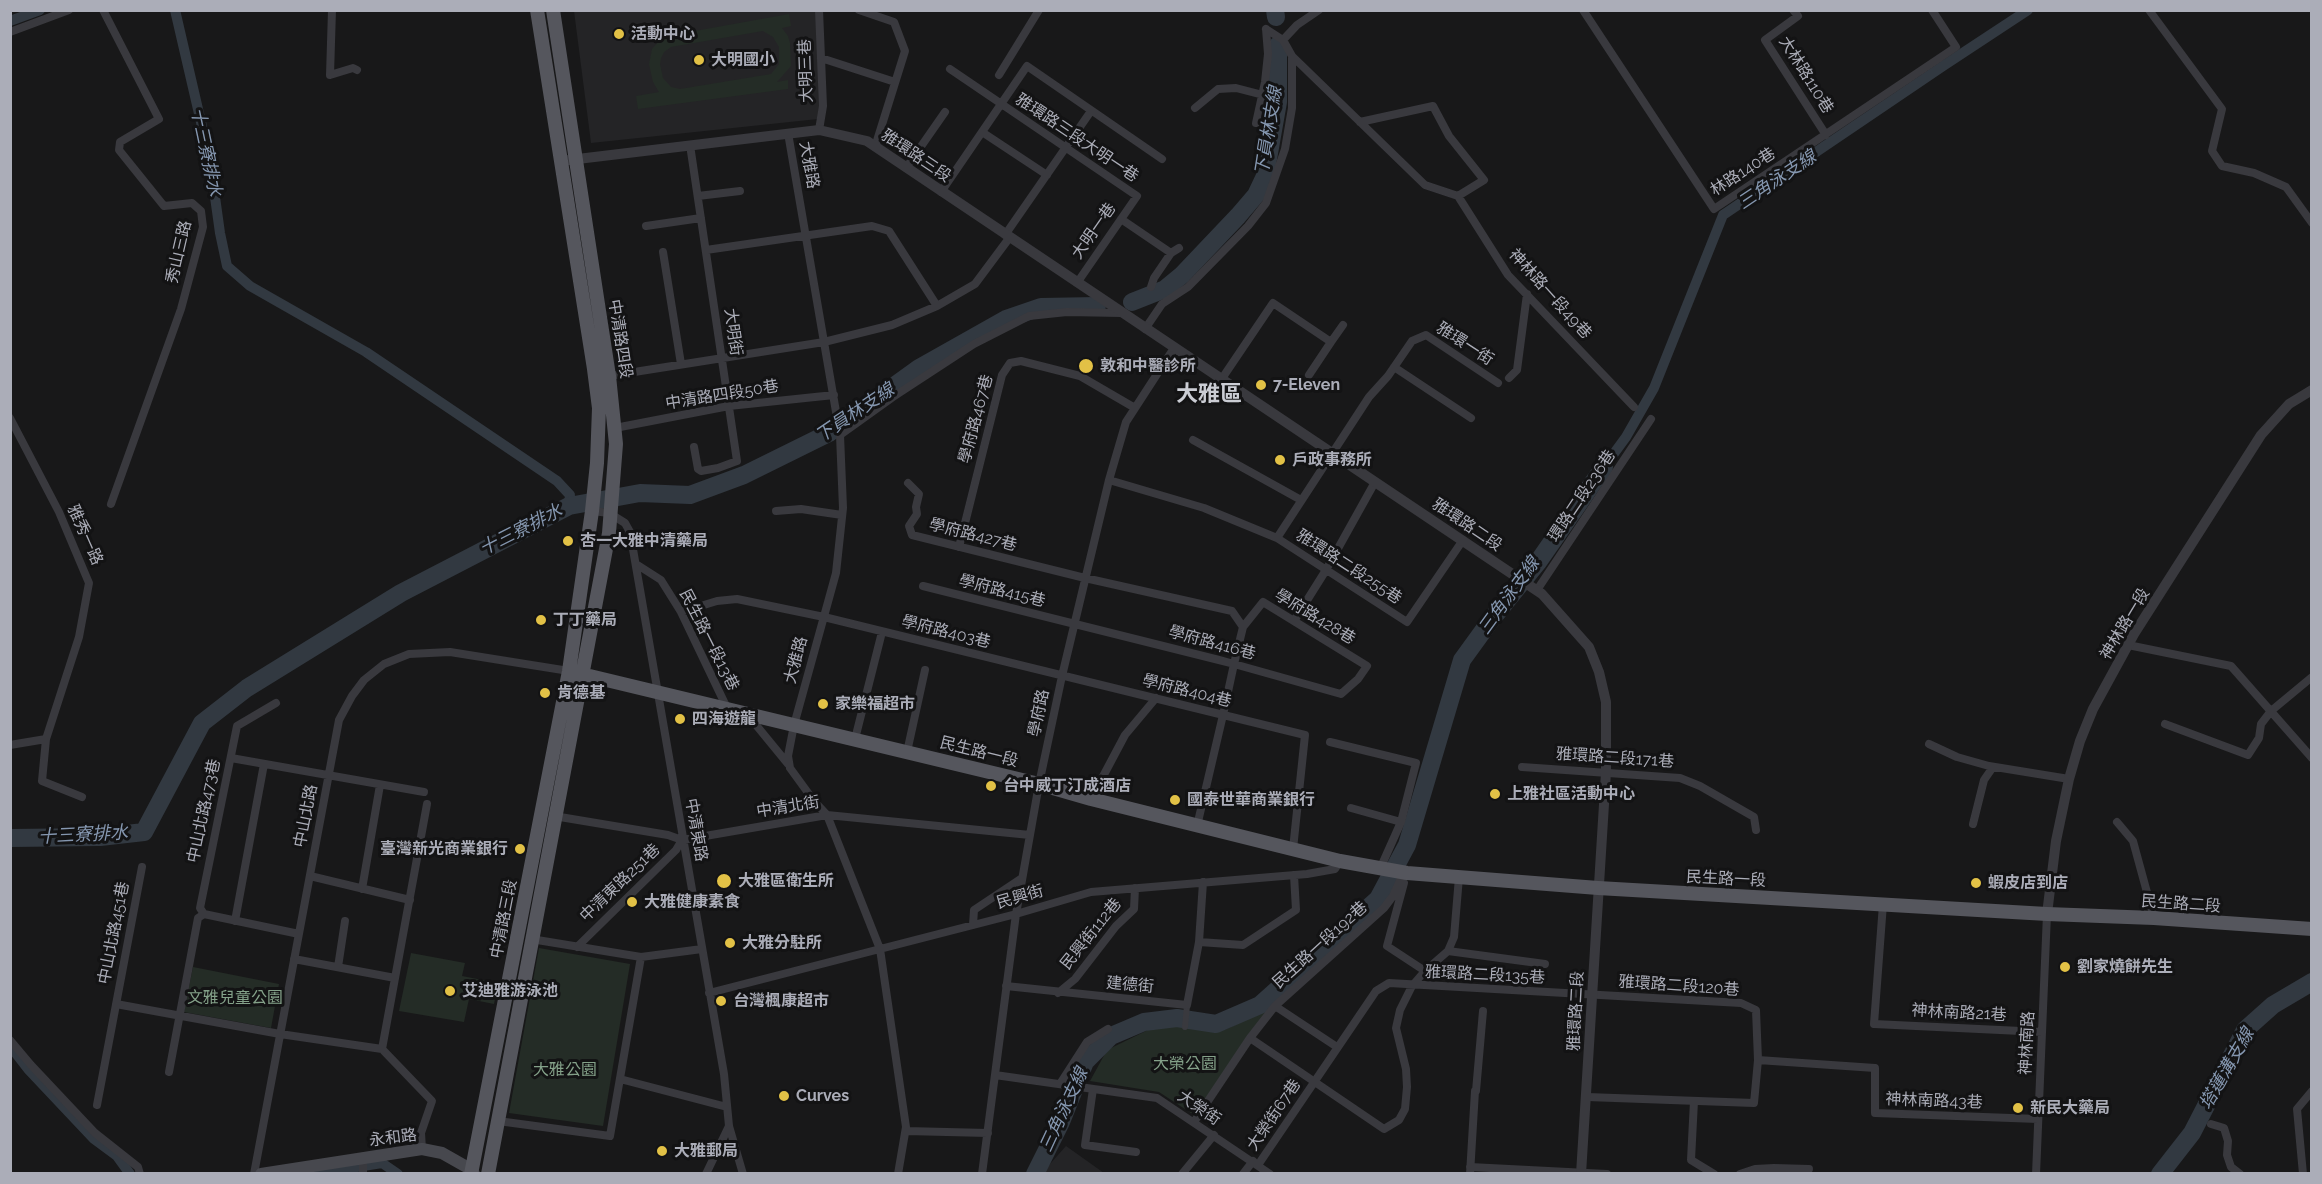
<!DOCTYPE html>
<meta charset="utf-8">
<style>
body{margin:0}
#map{position:relative;width:2322px;height:1184px;overflow:hidden;background:#181819;font-family:Raleway,sans-serif}
canvas{display:block}
.frame{position:absolute;inset:0;border:12px solid #abadb8;pointer-events:none}
</style>
<div id="map">
<canvas width="2322" height="1184"></canvas>
<div class="frame"></div>
</div>
<script>
const g = document.querySelector('canvas').getContext('2d');
g.lineJoin = 'round';
function paint(path, color) { g.fillStyle = color; g.fill(path, 'evenodd'); }
const poly = rows => new Path2D(rows.map(r => 'M' + r).join(''));
function strokePath(path, color, width, dash) { g.strokeStyle = color; g.lineWidth = width; g.lineCap = dash ? 'butt' : 'round'; g.setLineDash(dash || []); g.stroke(path); }
function write(font, color, halo, rows, align = 'center') {
  g.font = font + ' Raleway,"Noto Sans TC",sans-serif'; g.lineWidth = 6; g.setLineDash([]); g.textBaseline = 'middle'; g.strokeStyle = halo; g.fillStyle = color; for (const [text, x, y, turn = 0] of rows) {
    g.save(); g.translate(x, y); g.rotate((+turn || 0) * Math.PI / 180); g.textAlign = isNaN(turn) ? turn : align; if (halo) g.strokeText(text, 0, 0); g.fillText(text, 0, 0); g.restore();
  }
}
const built = poly([
 [574,11,816,11,820,109,818,119,591,143],
 [1066,1146,1104,1173,1042,1173]
]);
const green = poly([
 [789,14,791,26,782,28,788,36,790,43,791,66,777,82,788,80,788,89,638,109,636,96,659,92,653,82,649,64,652,49,661,39,667,36],
 [763,31,773,37,779,47,779,64,771,74,680,89,671,87,663,78,660,64,661,58,664,52,671,47],
 [539,948,630,964,603,1126,509,1113],
 [411,953,465,963,462,976,498,983,494,1004,469,999,464,1022,399,1011],
 [193,967,279,984,271,1028,184,1012],
 [1274,1005,1199,1111,1191,1113,1159,1092,1090,1081,1107,1050,1152,1028,1180,1025,1213,1031,1227,1029]
]);
const canal = poly([
 [175,10,210,161,220,233,227,266,250,286,366,352,557,481,570,495,569,506],
 [10,21,40,10],
 [1604,467,1626,437,1654,388,1723,215,1943,66,2028,10],
 [10,1046,28,1069,94,1139,117,1156,130,1174],
 [313,1174,382,1163,398,1174]
]);
const river = poly([
 [1275,10,1276,17],
 [1132,302,1165,289,1182,275,1238,216,1256,195,1265,176,1278,102,1278,45],
 [10,838,100,837,144,832,202,723,247,688,401,593,569,506,640,493,690,495,744,475,829,433,919,368,1006,319,1041,307,1097,306],
 [1035,1174,1061,1122,1085,1062,1111,1036,1144,1022,1177,1018,1216,1024,1260,1005,1378,899,1407,845,1462,660,1491,620,1538,562,1604,467],
 [2160,1174,2192,1133,2245,1030,2273,1005,2312,982]
]);
const pedestrian = poly([
 [1185,1027,1187,1005]
]);
const minor = poly([
 [103,10,159,119,120,142,119,150,164,206,192,203,201,211,203,227,181,309,111,504],
 [332,10,330,75,353,68,357,70],
 [859,10,894,22,905,51,875,147],
 [1583,10,1714,209,1956,47,1932,10],
 [1793,10,1798,16,1765,40,1826,135],
 [2149,10,2222,109,2212,151,2222,166,2254,173,2286,187,2312,223],
 [10,32,69,10],
 [1283,40,1297,25,1319,10],
 [1292,56,1425,185,1458,196,1508,275,1634,407],
 [821,58,895,82],
 [950,69,1137,196,1077,283],
 [999,75,1039,10],
 [1195,108,1218,89,1236,88,1263,95],
 [1360,122,1433,106,1449,136,1484,180,1458,196],
 [1256,123,1265,82,1268,54,1266,29],
 [819,130,823,106,819,10],
 [982,132,1047,175],
 [788,133,840,435,843,508,836,573,794,725,788,756,790,768,814,801,827,815,880,949,906,1127,898,1174],
 [690,145,737,461,718,468,701,471,698,469,694,447],
 [906,168,945,112],
 [941,192,1027,66,1162,159],
 [698,196,740,191],
 [1121,219,1171,253],
 [646,226,701,218],
 [1005,235,1091,111],
 [706,250,872,226,889,231,937,306],
 [663,252,681,364],
 [1151,287,1154,278,1171,253,1179,248],
 [1145,329,1162,304,1188,287,1248,226,1266,203,1285,149,1292,108,1292,56,1283,40,1266,29],
 [1331,342,1343,325],
 [1394,367,1471,418],
 [609,376,824,342,892,325,937,306,975,284,1010,237],
 [1509,378,1517,370,1527,294],
 [1221,380,1273,303,1331,342,1309,375],
 [10,418,59,512,89,583,79,637,46,739,42,781,82,797],
 [615,428,729,406,834,395],
 [840,435,893,397,974,344,1029,316,1067,312,1121,313],
 [1193,440,1301,500],
 [1109,480,1204,508,1277,538,1407,622,1463,540],
 [908,483,919,494,916,507,917,514,909,526,912,535,1085,578,1232,611,1243,627],
 [592,511,609,513,625,523,630,532,724,1074,729,1126,743,1174],
 [776,511,801,509,842,515],
 [1277,538,1369,397,1388,376,1412,341,1426,335,1498,383],
 [959,547,1002,375,1010,363,1021,361,1080,376,1135,408],
 [636,564,661,580,681,612,727,708],
 [923,586,1219,660,1234,664,1341,694,1358,679,1367,666,1263,602,1243,627,1234,664,1223,715,1197,826],
 [1537,590,1651,419],
 [681,612,717,601,737,599,824,617,1305,735,1293,849],
 [1294,621,1326,570,1375,482],
 [2128,645,2231,666,2312,758],
 [276,703,237,726,200,908,204,914,299,934],
 [747,714,788,764],
 [2165,724,2248,755,2259,738,2261,724,2271,711,2312,677],
 [855,739,882,632],
 [1330,742,1416,763,1401,822,1380,869],
 [1929,744,1957,757,1989,766,2069,779],
 [10,745,46,739],
 [907,752,925,670],
 [231,758,424,792],
 [1522,767,1680,778,1700,786,1754,817,1756,830],
 [1091,799,1125,735,1156,698],
 [1351,808,1401,822],
 [554,816,668,835,682,840,827,815,1030,835],
 [2117,822,2133,841,2154,918],
 [1973,824,1984,780,1993,767],
 [310,876,410,900],
 [1404,883,1387,946,1425,971],
 [362,889,380,785],
 [1883,904,1874,1024,2042,1032],
 [235,921,264,764],
 [973,925,974,910,1022,878],
 [531,939,641,957,702,949],
 [1199,942,1243,945,1296,910,1294,875],
 [577,947,676,850,682,840],
 [1448,951,1545,964],
 [294,959,395,978],
 [338,967,345,921],
 [1006,986,1187,1005,1199,942,1203,882],
 [709,993,1016,914,1091,892,1307,874,1335,869,1340,861],
 [1058,993,1075,979,1116,926,1134,909,1135,888],
 [116,1004,280,1034,382,1049],
 [1275,1006,1337,1047],
 [1250,1038,1384,1129,1399,1120,1405,1109,1407,1087,1406,1069,1396,1028,1400,1010,1412,986,1425,971,1448,951,1454,937,1459,877],
 [10,1040,31,1065,95,1133,138,1167,140,1174],
 [382,1049,427,804],
 [382,1049,432,1101,421,1133,422,1149],
 [1758,1060,1875,1068,1875,1113,2038,1119],
 [169,1072,198,918,204,914],
 [995,1075,1157,1098,1270,1174],
 [620,1079,727,1107],
 [1060,1084,1087,1042,1108,1029],
 [1093,1089,1085,1145,1136,1152],
 [1476,1091,1483,1011],
 [1694,1101,1691,1160,1714,1174],
 [97,1105,142,867],
 [498,1121,610,1136,641,957],
 [1194,1122,1250,1038,1275,1006,1384,908,1393,896,1404,872],
 [2211,1124,2224,1128,2228,1141,2227,1155,2231,1167,2240,1174],
 [906,1131,988,1133],
 [1258,1165,1376,991,1389,983,1741,1003,1756,1010,1758,1060,1754,1103,1587,1097],
 [1470,1167,1607,1174],
 [254,1174,339,720,352,696,364,680,384,664,409,654,450,652,569,671],
 [363,1174,363,1158],
 [706,1174,729,1126],
 [982,1174,1016,914,1039,784,1062,676,1109,480,1126,422,1174,348],
 [1182,1174,1214,1135],
 [1243,1174,1253,1161],
 [1470,1174,1475,1091],
 [1740,1174,1755,1169,1774,1168,1809,1169],
 [2036,1174,2047,914],
 [2303,1174,2297,1109,2312,1091]
]);
const tertiary = poly([
 [561,161,819,130,867,141,1542,594,1589,647,1599,672,1606,702,1606,772,1581,1174],
 [2047,914,2056,841,2069,779,2080,741,2093,709,2134,634,2261,435,2289,404,2312,390]
]);
const secondary = poly([
 [261,1174,422,1149,442,1153,472,1170,474,1174]
]);
const primary = poly([
 [569,671,1039,784,1091,799,1340,861,1407,873,1598,888,2047,914,2154,918,2312,929],
 [471,1174,569,671,592,511,597,463,599,408,594,369,537,10],
 [488,1174,609,533,616,444,609,376,553,10]
]);
const markers = [
 [619,34,6,"#e2c146"],
 [699,60,6,"#e2c146"],
 [1086,366,8,"#e2c146"],
 [1261,385,6,"#e2c146"],
 [1280,460,6,"#e2c146"],
 [568,541,6,"#e2c146"],
 [541,620,6,"#e2c146"],
 [545,693,6,"#e2c146"],
 [823,704,6,"#e2c146"],
 [680,719,6,"#e2c146"],
 [991,786,6,"#e2c146"],
 [1495,794,6,"#e2c146"],
 [1175,800,6,"#e2c146"],
 [520,849,6,"#e2c146"],
 [724,881,8,"#e2c146"],
 [1976,883,6,"#e2c146"],
 [632,902,6,"#e2c146"],
 [730,943,6,"#e2c146"],
 [2065,967,6,"#e2c146"],
 [450,991,6,"#e2c146"],
 [721,1001,6,"#e2c146"],
 [784,1096,6,"#e2c146"],
 [2018,1108,6,"#e2c146"],
 [662,1151,6,"#e2c146"]
];
const poiNames = [
 ["活動中心",631,34],
 ["大明國小",711,60],
 ["敦和中醫診所",1100,366],
 ["7-Eleven",1273,385],
 ["戶政事務所",1292,460],
 ["杏一大雅中清藥局",580,541],
 ["丁丁藥局",553,620],
 ["肯德基",557,693],
 ["家樂福超市",835,704],
 ["四海遊龍",692,719],
 ["台中威丁汀成酒店",1003,786],
 ["上雅社區活動中心",1507,794],
 ["國泰世華商業銀行",1187,800],
 ["臺灣新光商業銀行",508,849,"right"],
 ["大雅區衛生所",738,881],
 ["蝦皮店到店",1988,883],
 ["大雅健康素食",644,902],
 ["大雅分駐所",742,943],
 ["劉家燒餅先生",2077,967],
 ["艾迪雅游泳池",462,991],
 ["台灣楓康超市",733,1001],
 ["Curves",796,1096],
 ["新民大藥局",2030,1108],
 ["大雅郵局",674,1151]
];
const streetNames = [
 ["大明三巷",806,71,-92],
 ["大林路110巷",1806,75,58],
 ["雅環路三段大明一巷",1077,138,34],
 ["雅環路三段",916,156,34],
 ["大雅路",809,165,80],
 ["林路140巷",1743,172,-33],
 ["大明一巷",1094,231,-55],
 ["秀山三路",179,252,-77],
 ["神林路一段49巷",1550,294,48],
 ["大明街",733,332,82],
 ["中清路四段",620,339,81],
 ["雅環一街",1465,344,33],
 ["中清路四段50巷",722,395,-9],
 ["學府路467巷",976,419,-75],
 ["環路二段236巷",1582,496,-56],
 ["雅環路二段",1467,525,34],
 ["雅秀一路",85,535,66],
 ["學府路427巷",973,535,14],
 ["雅環路二段255巷",1349,567,33],
 ["學府路415巷",1002,591,14],
 ["學府路428巷",1315,617,31],
 ["神林路一段",2125,624,-59],
 ["學府路403巷",946,632,14],
 ["民生路一段13巷",709,640,63],
 ["學府路416巷",1212,643,15],
 ["大雅路",796,660,-75],
 ["學府路404巷",1187,691,14],
 ["學府路",1039,713,-78],
 ["民生路一段",979,752,14],
 ["雅環路二段171巷",1615,758,4],
 ["中清北街",788,807,-9],
 ["中山北路473巷",204,811,-78],
 ["中山北路",306,816,-79],
 ["中清東路",696,830,80],
 ["民生路一段",1726,879,3],
 ["中清東路251巷",620,883,-44],
 ["民興街",1020,897,-16],
 ["民生路二段",2181,904,4],
 ["中清路三段",504,919,-79],
 ["中山北路451巷",114,933,-79],
 ["民興街112巷",1091,934,-51],
 ["民生路一段192巷",1320,945,-42],
 ["雅環路二段135巷",1485,975,3],
 ["建德街",1130,985,5],
 ["雅環路二段120巷",1679,986,4],
 ["雅環路二段",1576,1011,-87],
 ["神林南路21巷",1959,1013,3],
 ["神林南路",2027,1043,-87],
 ["神林南路43巷",1934,1101,2],
 ["大榮街",1199,1108,34],
 ["大榮街67巷",1274,1115,-56],
 ["永和路",393,1138,-7]
];
const parkNames = [
 ["文雅兒童公園",235,998],
 ["大榮公園",1185,1064],
 ["大雅公園",565,1070]
];
const waterNames = [
 ["下員林支線",1269,131,-81],
 ["十三寮排水",206,152,78],
 ["三角泳支線",1777,180,-34],
 ["下員林支線",855,413,-34],
 ["十三寮排水",521,530,-27],
 ["三角泳支線",1509,596,-54],
 ["十三寮排水",83,835,-3],
 ["塔蓮溝支線",2227,1069,-60],
 ["三角泳支線",1064,1110,-65]
];
const districtNames = [
 ["大雅區",1209,394]
];
paint(built, '#242426');
paint(green, '#242c26');
strokePath(canal, '#323941', 10);
strokePath(river, '#323941', 18);
strokePath(pedestrian, '#39393e', 6);
strokePath(minor, '#39393e', 8);
strokePath(tertiary, '#39393e', 10);
strokePath(secondary, '#47484e', 12);
strokePath(primary, '#55565d', 14);
for (const [x, y, r, color] of markers) { const dot = new Path2D(); dot.arc(x, y, r, 0, 2 * Math.PI); g.fillStyle = color; g.fill(dot); strokePath(dot, '#131314', 2); }
write('bold 16px', '#abadb8', '#131314', poiNames, 'left');
write('16px', '#abadb8', '#131314', streetNames);
write('16px', '#84a189', '#131314', parkNames);
write('italic 18px', '#8597b0', '#131314', waterNames);
write('bold 22px', '#cbcdd4', '#131314', districtNames);
</script>
